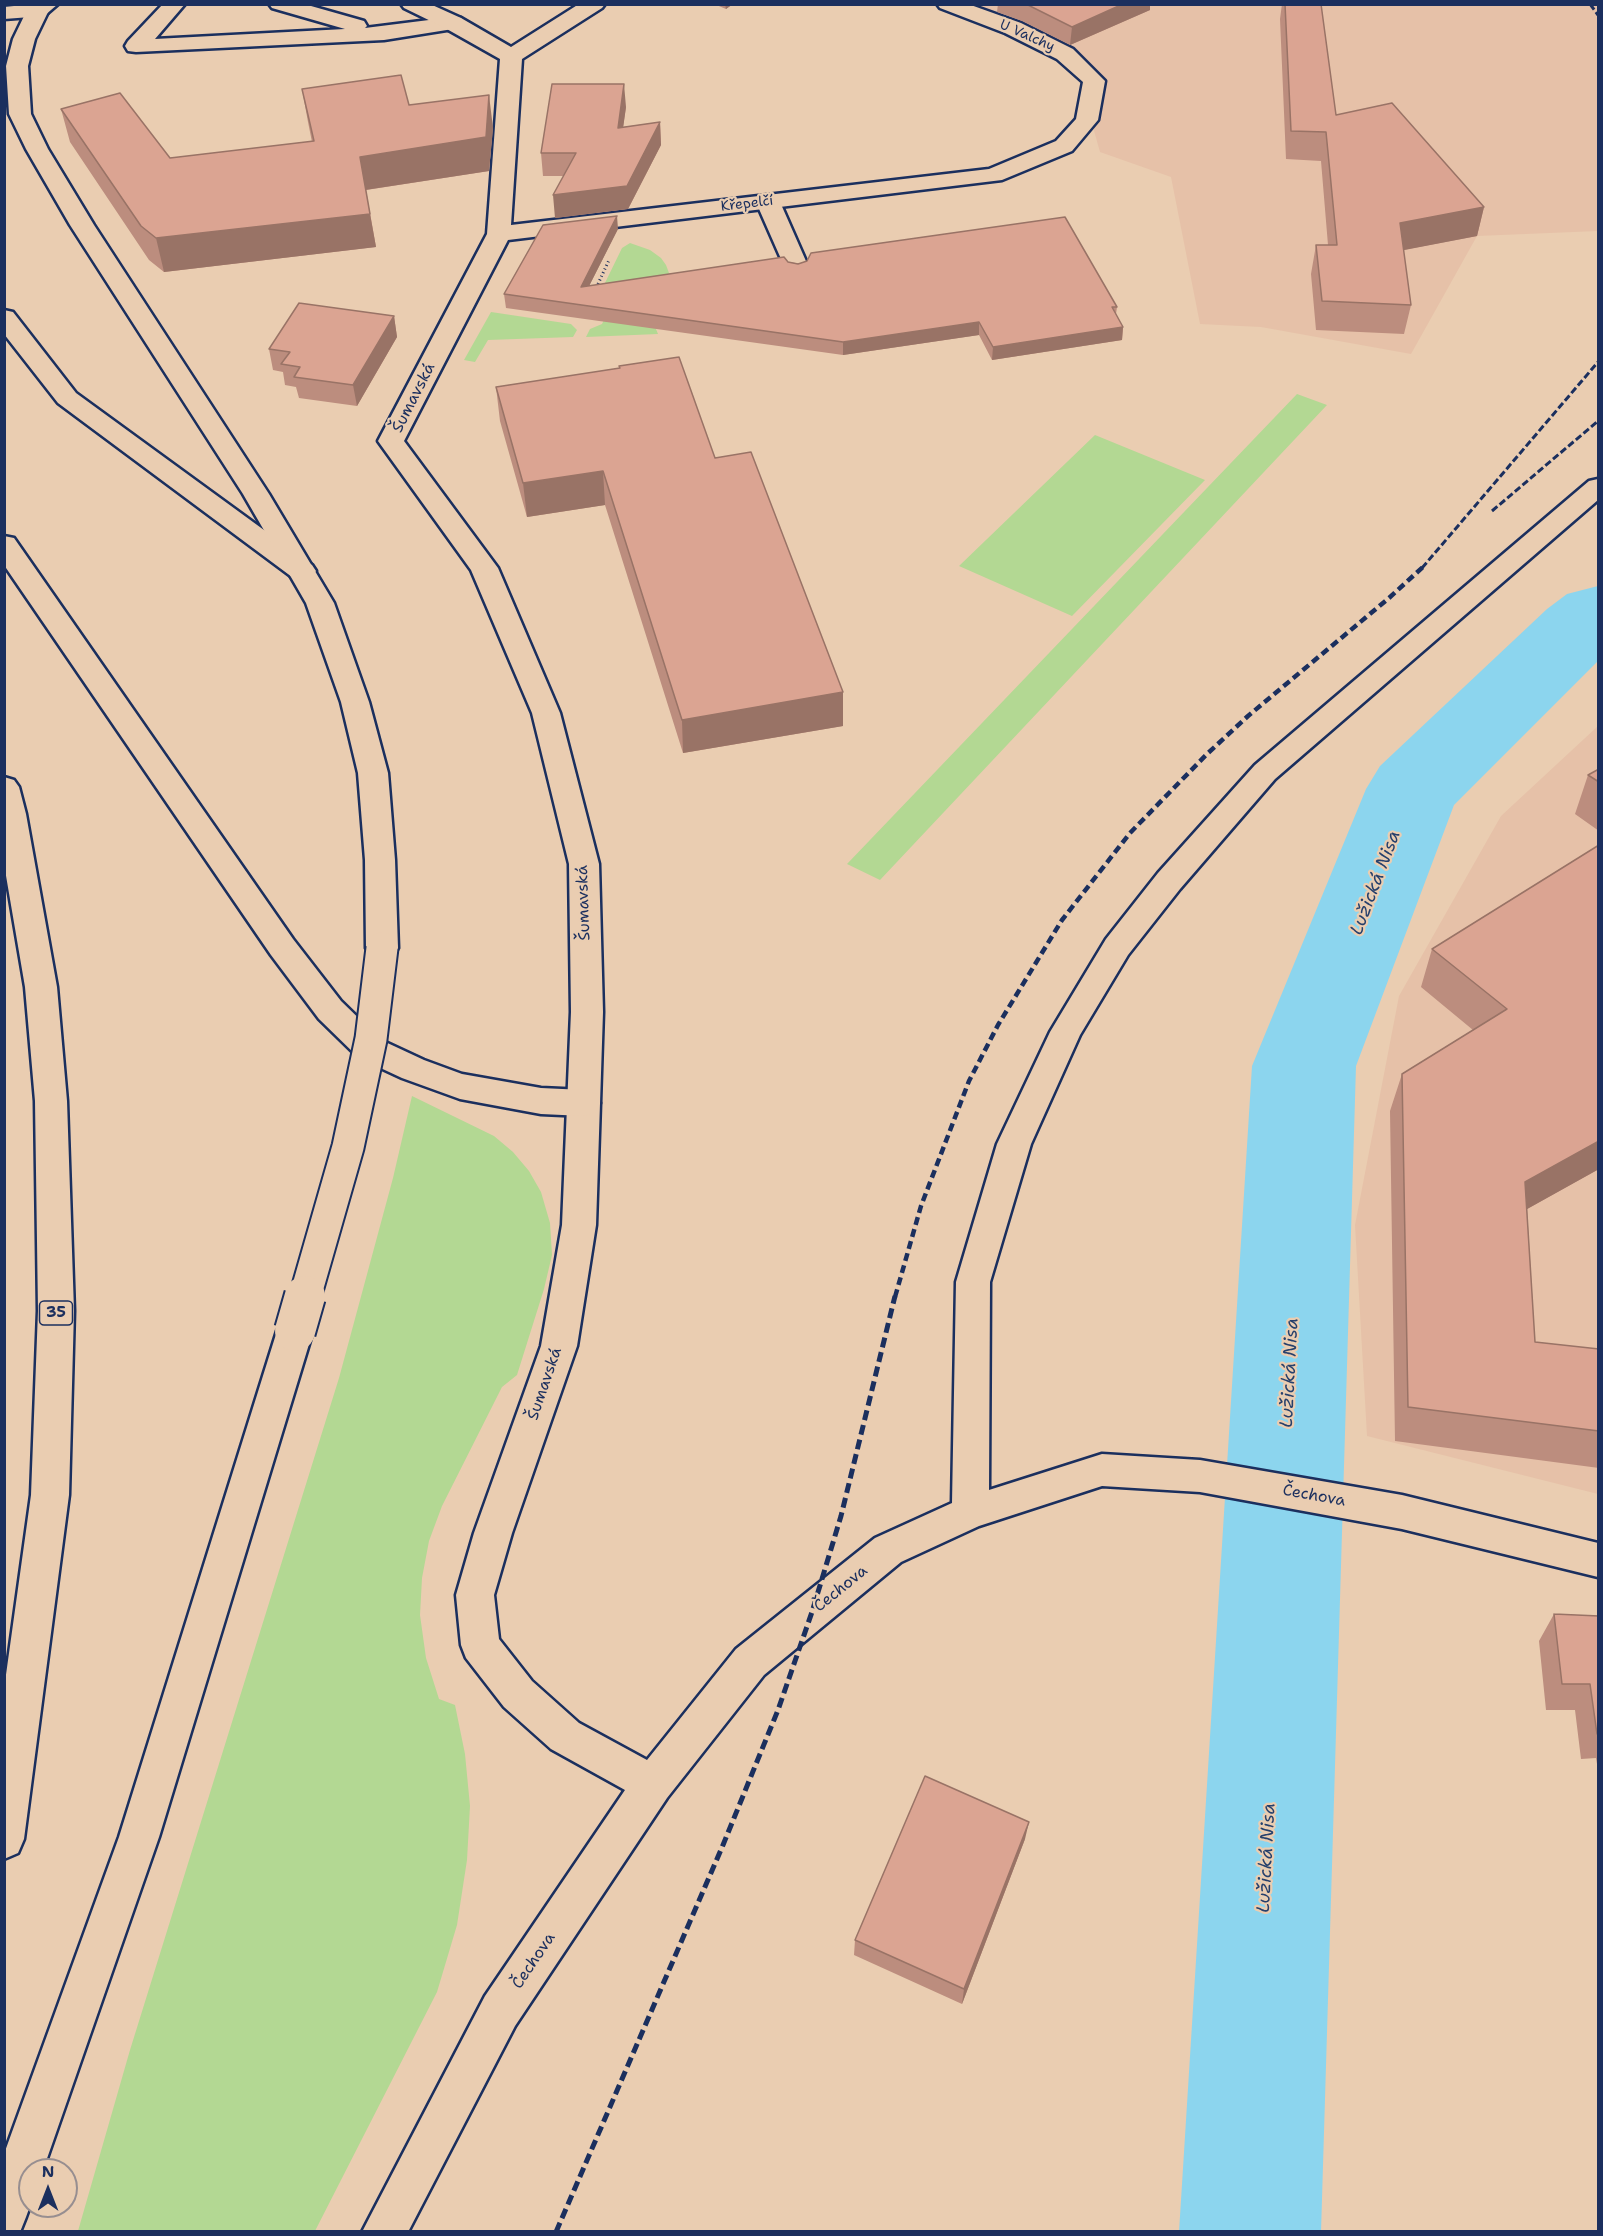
<!DOCTYPE html>
<meta charset="utf-8">
<style>
body{margin:0}
#map{position:relative;width:1603px;height:2236px;overflow:hidden;background:#eacdb1;font-family:"Shantell Sans",sans-serif}
canvas{display:block}
.frame{position:absolute;inset:0;border:6px solid #1b2f5e;pointer-events:none}
.north{position:absolute;left:18px;top:2158px;width:60px;height:60px;box-sizing:border-box;background:#eacdb1;border:2px solid #978e90;border-radius:50%;rotate:0deg;font-size:16px;font-weight:700;line-height:24px;text-align:center;color:#1b2f5e}
.north::after{content:'';display:block;margin:auto;width:21px;height:27px;background:#1b2f5e;clip-path:polygon(50% 0,100% 100%,50% 72%,0 100%)}
</style>
<div id="map">
<canvas width="1603" height="2236"></canvas>
<div class="frame"></div>
<div class="north">N</div>
</div>
<script>
const g = document.querySelector('canvas').getContext('2d');
g.lineJoin = 'round';
function paint(path, color) { g.fillStyle = color; g.fill(path, 'evenodd'); }
const poly = rows => new Path2D(rows.map(r => 'M' + r).join(''));
function strokePath(path, color, width, dash) { g.strokeStyle = color; g.lineWidth = width; g.lineCap = dash ? 'butt' : 'round'; g.setLineDash(dash || []); g.stroke(path); }
function write(font, color, halo, rows, align = 'center') {
  g.font = font + ' "Shantell Sans",sans-serif'; g.lineWidth = 4.5; g.setLineDash([]); g.textBaseline = 'middle'; g.strokeStyle = halo; g.fillStyle = color; for (const [text, x, y, turn = 0] of rows) {
    g.save(); g.translate(x, y); g.rotate((+turn || 0) * Math.PI / 180); g.textAlign = isNaN(turn) ? turn : align; if (halo) g.strokeText(text, 0, 0); g.fillText(text, 0, 0); g.restore();
  }
}
const built = poly([
 [976,5,1598,5,1598,231,1477,236,1411,354,1261,327,1200,324,1171,177,1100,152,1070,45],
 [1598,726,1598,1494,1367,1436,1355,1225,1399,996,1501,816]
]);
const green = poly([
 [630,243,650,250,661,258,666,265,672,281,604,285,622,248],
 [614,299,644,299,658,334,586,337,590,329,602,324],
 [491,312,571,324,577,330,573,337,488,340,475,362,464,360],
 [1297,394,1327,405,880,880,847,864],
 [1095,435,1205,480,1072,616,959,566],
 [412,1096,494,1136,513,1152,529,1171,541,1192,550,1223,552,1255,544,1289,517,1375,502,1387,442,1506,429,1541,422,1578,420,1615,426,1658,439,1699,455,1705,465,1754,470,1806,467,1860,457,1925,437,1992,315,2231,78,2231,130,2050,339,1378,393,1178]
]);
const river = poly([
 [1598,586,1598,661,1454,805,1356,1066,1321,2232,1179,2232,1252,1066,1366,789,1380,766,1547,609,1567,594,1598,586]
]);
const path = poly([
 [598,284,609,260]
]);
const service = poly([
 [163,4,185,4,155,39,345,29,272,8,269,4,304,4,364,21,367,26,365,28,453,17,461,18,464,23,461,28,453,29,384,40,136,52,128,51,125,46,128,41,163,4],
 [768,195,776,197,780,202,809,268,805,273,797,275,789,273,785,268,756,202,760,197,768,195],
 [4,310,13,312,76,393,312,565,316,571,312,577,302,580,292,577,58,403,4,334,4,310]
]);
const minor = poly([
 [401,4,430,4,461,18,511,47,579,4,605,4,602,8,522,59,511,225,989,169,1056,141,1076,119,1083,82,1057,59,1005,33,940,8,937,4,968,4,1021,23,1073,49,1105,81,1098,120,1072,151,1002,180,508,240,404,441,498,568,560,713,599,864,603,1012,596,1225,577,1346,512,1533,494,1595,499,1639,532,1681,579,1723,647,1760,736,1649,875,1538,952,1503,956,1282,997,1144,1050,1032,1106,939,1158,873,1255,765,1589,481,1598,479,1598,500,1275,779,1180,889,1128,955,1080,1035,1031,1144,990,1282,989,1490,1102,1454,1200,1460,1402,1495,1598,1543,1598,1577,1402,1529,1200,1492,1102,1486,979,1526,901,1562,764,1675,667,1798,515,2026,408,2232,362,2232,485,1996,625,1790,551,1749,504,1707,466,1658,461,1645,456,1595,474,1533,541,1346,562,1225,571,1012,569,864,532,713,471,570,378,441,487,234,500,59,445,28,404,8,401,4]
]);
const tertiary = poly([
 [34,4,58,4,44,16,4,19,4,7,34,4]
]);
const trunk = poly([
 [37,6,44,8,48,12,35,39,28,66,31,114,48,149,94,225,269,494,334,603,369,702,388,773,395,860,398,948,393,956,382,960,371,956,366,948,365,860,358,773,341,702,306,603,243,494,70,225,26,149,9,114,6,66,13,39,26,12,30,8,37,6],
 [4,536,14,538,293,939,341,1001,381,1040,424,1060,462,1074,541,1088,584,1090,596,1094,600,1103,596,1112,584,1116,541,1114,460,1099,402,1078,359,1058,319,1019,271,955,4,565,4,536],
 [4,777,14,780,19,787,26,814,57,987,67,1101,74,1311,69,1495,24,1839,18,1853,4,1859,4,1689,31,1495,38,1311,35,1101,25,987,4,864,4,777],
 [295,1316,307,1320,313,1331,159,1837,43,2170,30,2170,30,2206,26,2217,20,2232,4,2232,4,2154,119,1837,277,1331,283,1320,295,1316]
]);
const railFar2 = poly([
 [1590,4,1598,15],
 [1492,511,1598,421],
 [1422,568,1598,362]
]);
const railFar1 = poly([
 [895,1297,921,1206,969,1081,998,1025,1062,920,1130,833,1207,754,1248,716,1389,598,1424,566]
]);
const rail = poly([
 [556,2232,723,1845,778,1710,812,1612,841,1516,895,1296]
]);
const trunkBridgeFar1 = poly([
 [305,1297,348,1147,371,1039,382,948]
]);
const trunkBridge = poly([
 [295,1331,305,1296]
]);
const wall = poly([
 [714,4,733,4,726,9],
 [998,4,1150,4,1150,10,1070,45,1022,21,997,12],
 [1282,4,1321,4,1336,115,1484,207,1477,236,1403,250,1411,305,1404,334,1316,330,1311,274,1316,245,1328,245,1321,161,1286,159,1280,19],
 [302,89,409,105,493,128,489,171,366,190,376,247,164,272,149,260,70,142,61,109,170,158,312,142,308,122],
 [626,107,623,127,660,122,661,145,628,209,555,218,564,176,543,176,541,153],
 [618,229,589,286,788,262,1117,307,1116,314,1123,327,1122,340,992,360,979,335,843,355,506,308,504,294],
 [394,316,397,337,357,406,299,398,296,387,285,385,283,372,273,370,269,349],
 [619,366,715,458,843,692,843,726,683,753,605,505,527,517,500,421,496,387,619,369],
 [1599,769,1599,831,1575,814,1588,775],
 [1599,845,1599,1169,1527,1209,1535,1342,1599,1349,1599,1468,1395,1441,1390,1111,1402,1074,1473,1030,1421,987,1432,949],
 [1554,1614,1599,1616,1599,1776,1596,1758,1581,1759,1575,1710,1546,1710,1539,1641],
 [1025,1839,962,2004,854,1955,855,1940]
]);
const shadedWall = poly([
 [725,4,733,4,726,9],
 [1123,4,1150,4,1150,10,1070,45,1072,27],
 [624,84,626,107,620,150,618,128],
 [489,95,493,128,489,171,365,190,360,157],
 [660,122,661,145,628,209,555,218,553,195],
 [1484,207,1477,236,1394,252,1400,223],
 [370,214,376,247,164,272,156,238],
 [617,216,618,229,582,300,581,287],
 [394,316,397,337,357,406,353,385],
 [979,322,979,335,843,355,843,342],
 [1123,327,1122,340,992,360,993,347],
 [603,471,605,505,527,517,523,483],
 [843,692,843,726,683,753,682,720],
 [1599,1141,1599,1169,1511,1218,1525,1182],
 [1029,1822,1025,1839,962,2004,964,1989]
]);
const building = poly([
 [1026,4,1123,4,1072,27,1026,4],
 [1285,4,1321,4,1336,115,1392,103,1484,207,1400,223,1411,305,1322,301,1316,245,1337,245,1326,132,1291,131,1285,4],
 [401,75,409,105,489,95,486,137,360,157,370,214,156,238,141,226,61,109,120,93,170,158,314,141,302,89,401,75],
 [552,84,624,84,618,128,660,122,627,186,553,195,576,153,541,153,552,84],
 [617,216,581,287,784,257,788,262,798,264,807,261,811,253,1065,217,1117,307,1112,307,1123,327,993,347,979,322,843,342,504,294,543,225,617,216],
 [299,303,394,316,353,385,294,377,300,367,281,364,290,352,269,349,299,303],
 [679,357,715,458,751,452,843,692,682,720,603,471,523,483,496,387,620,368,619,366,679,357],
 [1599,769,1599,782,1588,775,1599,769],
 [1599,845,1599,1141,1525,1182,1535,1342,1599,1349,1599,1431,1408,1407,1402,1074,1507,1009,1432,949,1599,845],
 [1554,1614,1599,1616,1599,1734,1597,1734,1590,1684,1562,1684,1554,1614],
 [925,1776,1029,1822,964,1989,855,1940,925,1776]
]);
const farStreetnames = [
 ["U Valchy",1027,36,24],
 ["Křepelčí",747,204,-7]
];
const shields = [
 [56,1313,33]
];
const shieldNames = [
 ["35",56,1313]
];
const streetNames = [
 ["Šumavská",414,398,-63],
 ["Šumavská",584,903,-92],
 ["Šumavská",545,1384,-71],
 ["Čechova",1314,1496,10],
 ["Čechova",841,1589,-39],
 ["Čechova",534,1961,-56]
];
const waterNames = [
 ["Lužická Nisa",1376,883,-69],
 ["Lužická Nisa",1290,1373,-87],
 ["Lužická Nisa",1267,1858,-87]
];
paint(built, '#e6c1a8');
paint(green, '#b3d893');
paint(river, '#8cd5ee');
strokePath(service, '#1b2f5e', 5);
strokePath(minor, '#1b2f5e', 5);
strokePath(tertiary, '#1b2f5e', 5);
strokePath(trunk, '#1b2f5e', 5);
strokePath(path, '#1b2f5e', 3, [1, 3]);
paint(service, '#eacdb1');
paint(minor, '#eacdb1');
paint(tertiary, '#eacdb1');
paint(trunk, '#eacdb1');
strokePath(railFar2, '#1b2f5e', 3, [7, 3]);
strokePath(railFar1, '#1b2f5e', 4.5, [8, 4.5]);
strokePath(rail, '#1b2f5e', 5, [10, 5]);
strokePath(trunkBridgeFar1, '#1b2f5e', 35, []);
strokePath(trunkBridge, '#1b2f5e', 44, []);
strokePath(trunkBridgeFar1, '#eacdb1', 31);
strokePath(trunkBridge, '#eacdb1', 40);
paint(wall, '#bc8d7e');
paint(shadedWall, '#997366');
paint(building, '#dba492');
strokePath(building, '#997366', 1.5);
write('14px', '#1b2f5e', '#eacdb1', farStreetnames);
for (const [x, y, w] of shields) { const box = new Path2D(); box.roundRect(x - w / 2, y - 12, w, 24, 4.5); g.fillStyle = '#eacdb1'; g.fill(box); strokePath(box, '#1b2f5e', 1.5); }
write('bold 15px', '#1b2f5e', null, shieldNames);
write('16px', '#1b2f5e', '#eacdb1', streetNames);
write('italic 18px', '#26406c', '#eacdb1', waterNames);
</script>
